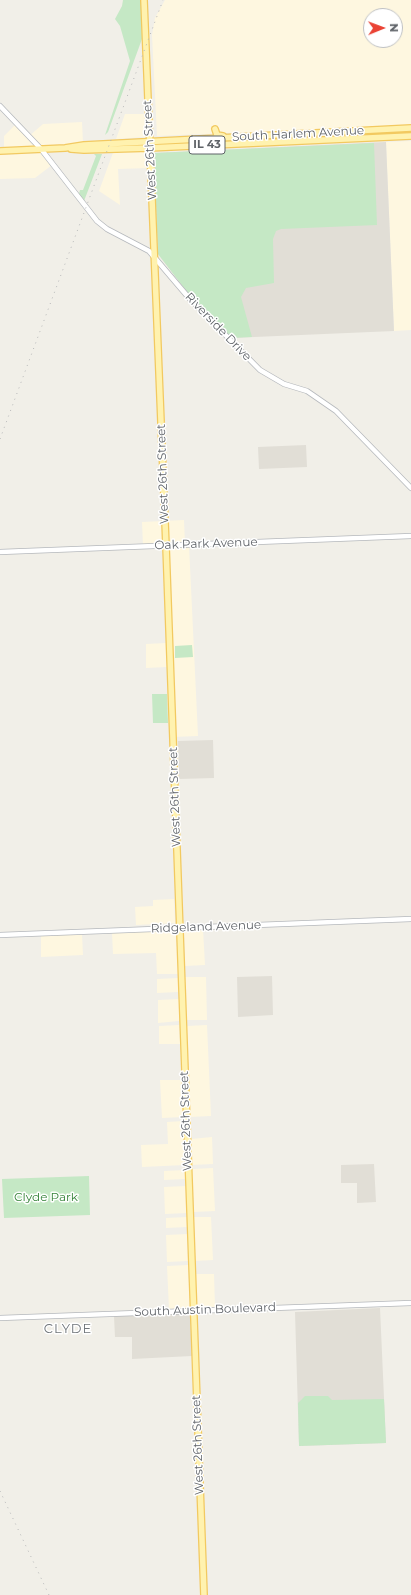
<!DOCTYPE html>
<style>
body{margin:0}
#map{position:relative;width:411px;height:1595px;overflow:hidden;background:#f1efe8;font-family:Montserrat,sans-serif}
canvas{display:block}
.north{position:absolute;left:363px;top:8px;width:40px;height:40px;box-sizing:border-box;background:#fff;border:1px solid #bfc1c3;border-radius:50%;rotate:89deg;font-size:11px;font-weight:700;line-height:16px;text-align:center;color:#5f6368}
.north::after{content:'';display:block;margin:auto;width:14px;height:18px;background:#ea4335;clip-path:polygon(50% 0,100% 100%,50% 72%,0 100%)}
</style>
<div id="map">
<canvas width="411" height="1595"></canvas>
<div class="north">N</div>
</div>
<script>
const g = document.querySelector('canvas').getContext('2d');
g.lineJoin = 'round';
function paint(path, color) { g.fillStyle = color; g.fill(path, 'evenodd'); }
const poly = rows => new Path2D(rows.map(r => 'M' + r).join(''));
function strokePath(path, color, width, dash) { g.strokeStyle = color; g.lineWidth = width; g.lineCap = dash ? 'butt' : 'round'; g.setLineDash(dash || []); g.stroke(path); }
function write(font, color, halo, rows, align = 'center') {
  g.font = font + ' Montserrat,sans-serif'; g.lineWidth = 3; g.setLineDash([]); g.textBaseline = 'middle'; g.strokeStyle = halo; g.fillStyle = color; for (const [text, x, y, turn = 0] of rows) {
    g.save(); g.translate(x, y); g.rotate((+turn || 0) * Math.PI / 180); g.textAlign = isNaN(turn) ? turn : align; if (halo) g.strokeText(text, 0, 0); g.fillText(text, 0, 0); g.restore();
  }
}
const commercial = poly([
 [165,0,411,0,411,125,157,136,152,35,155,18],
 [371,16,395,16,395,40,371,40],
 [125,114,145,114,145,137,116,139],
 [82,122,83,143,4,148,4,136,16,124,28,137,43,124],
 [411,141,411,330,394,331,386,142],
 [149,149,150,168,118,169,120,205,99,191,114,150],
 [40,153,52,165,35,178,0,179,0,155],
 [184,520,185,545,143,546,142,522],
 [189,545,198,736,173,737,167,546],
 [166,643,167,667,146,668,146,644],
 [174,899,175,923,136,925,135,907,153,906,153,900],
 [203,929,205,965,185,966,184,930],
 [176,930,178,974,157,974,156,953,113,954,112,933],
 [82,934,83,955,41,957,41,936],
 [185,977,206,977,207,1020,186,1020],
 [178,978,178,992,157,993,157,979],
 [179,999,179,1021,158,1023,158,1000],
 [179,1025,180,1044,159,1044,159,1026],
 [207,1025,211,1116,190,1117,187,1026],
 [160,1080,181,1080,183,1117,162,1118],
 [183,1121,185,1165,142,1167,141,1145,168,1144,167,1122],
 [212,1137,213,1164,192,1165,191,1139],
 [213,1168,215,1211,194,1212,192,1169],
 [185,1170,185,1179,164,1180,164,1171],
 [186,1186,187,1213,165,1214,164,1187],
 [187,1217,187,1227,166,1228,166,1218],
 [194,1217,211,1217,213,1260,195,1261],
 [187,1234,188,1261,167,1262,166,1235],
 [188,1265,190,1308,169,1309,167,1266],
 [195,1274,214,1274,215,1307,197,1307]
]);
const education = poly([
 [386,142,394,331,231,338,191,297,158,254,154,153],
 [306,445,307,467,259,469,258,447],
 [213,740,214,778,179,779,178,741],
 [272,976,273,1015,238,1017,237,977],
 [374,1164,376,1202,357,1203,357,1183,341,1183,341,1165],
 [380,1308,386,1443,299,1446,295,1312],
 [190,1313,192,1356,132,1359,132,1337,115,1337,114,1316]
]);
const green = poly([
 [123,0,141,0,142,39,108,132,105,135,130,61,120,26,115,19,122,6],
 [374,143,377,225,281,229,276,231,273,239,274,283,246,288,241,297,252,337,231,338,191,297,158,254,154,153],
 [94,154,102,154,84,201,79,194,80,190,83,190,96,156],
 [192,645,193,657,175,658,175,646],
 [152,694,167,694,168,723,153,723],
 [89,1176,90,1215,4,1218,2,1179],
 [305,1396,328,1396,332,1400,384,1399,386,1443,299,1446,298,1403]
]);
const minor = poly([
 [0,106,41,149,97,221,107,229,149,251,189,298,260,370,284,384,307,391,336,411,411,488],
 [0,552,411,536],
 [0,935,411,919],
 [0,1318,411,1303]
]);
const major = poly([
 [144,0,166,546,204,1595],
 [215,129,217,135,223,136],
 [71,149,84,150,149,148,411,136],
 [0,151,65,148,84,145,411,128]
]);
const rail = poly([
 [0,439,163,0],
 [0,1491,49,1595]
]);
const shields = [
 [207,145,36]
];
const shieldNames = [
 ["IL 43",207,145]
];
const streetNames = [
 ["South Harlem Avenue",298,134,-3],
 ["West 26th Street",150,150,-93],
 ["Riverside Drive",218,327,46],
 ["West 26th Street",163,474,-92],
 ["Oak Park Avenue",206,544,-2],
 ["West 26th Street",175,797,-92],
 ["Ridgeland Avenue",206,927,-2],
 ["West 26th Street",186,1121,-92],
 ["South Austin Boulevard",205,1310,-2],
 ["West 26th Street",198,1445,-92]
];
const parkNames = [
 ["Clyde Park",46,1197]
];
const neighbourhoodNames = [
 ["CLYDE",68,1329]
];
paint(commercial, '#fef7e0');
paint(education, '#e1ded6');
paint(green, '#c5e8c5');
strokePath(minor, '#b5b8bc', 6);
strokePath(major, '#f2c960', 8);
strokePath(minor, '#fff', 4.5);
strokePath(major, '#fff2af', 5.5);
strokePath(rail, '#b6b7b8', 1, [1, 5]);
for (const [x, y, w] of shields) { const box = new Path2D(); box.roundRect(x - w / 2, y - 9, w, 18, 3); g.fillStyle = '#fff'; g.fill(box); strokePath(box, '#5f6368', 1); }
write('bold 11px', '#5f6368', null, shieldNames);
write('12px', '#5f6368', '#fff', streetNames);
write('12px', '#348238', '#fff', parkNames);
g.letterSpacing = '1px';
write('13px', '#70757a', '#fff', neighbourhoodNames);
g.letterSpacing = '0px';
</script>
